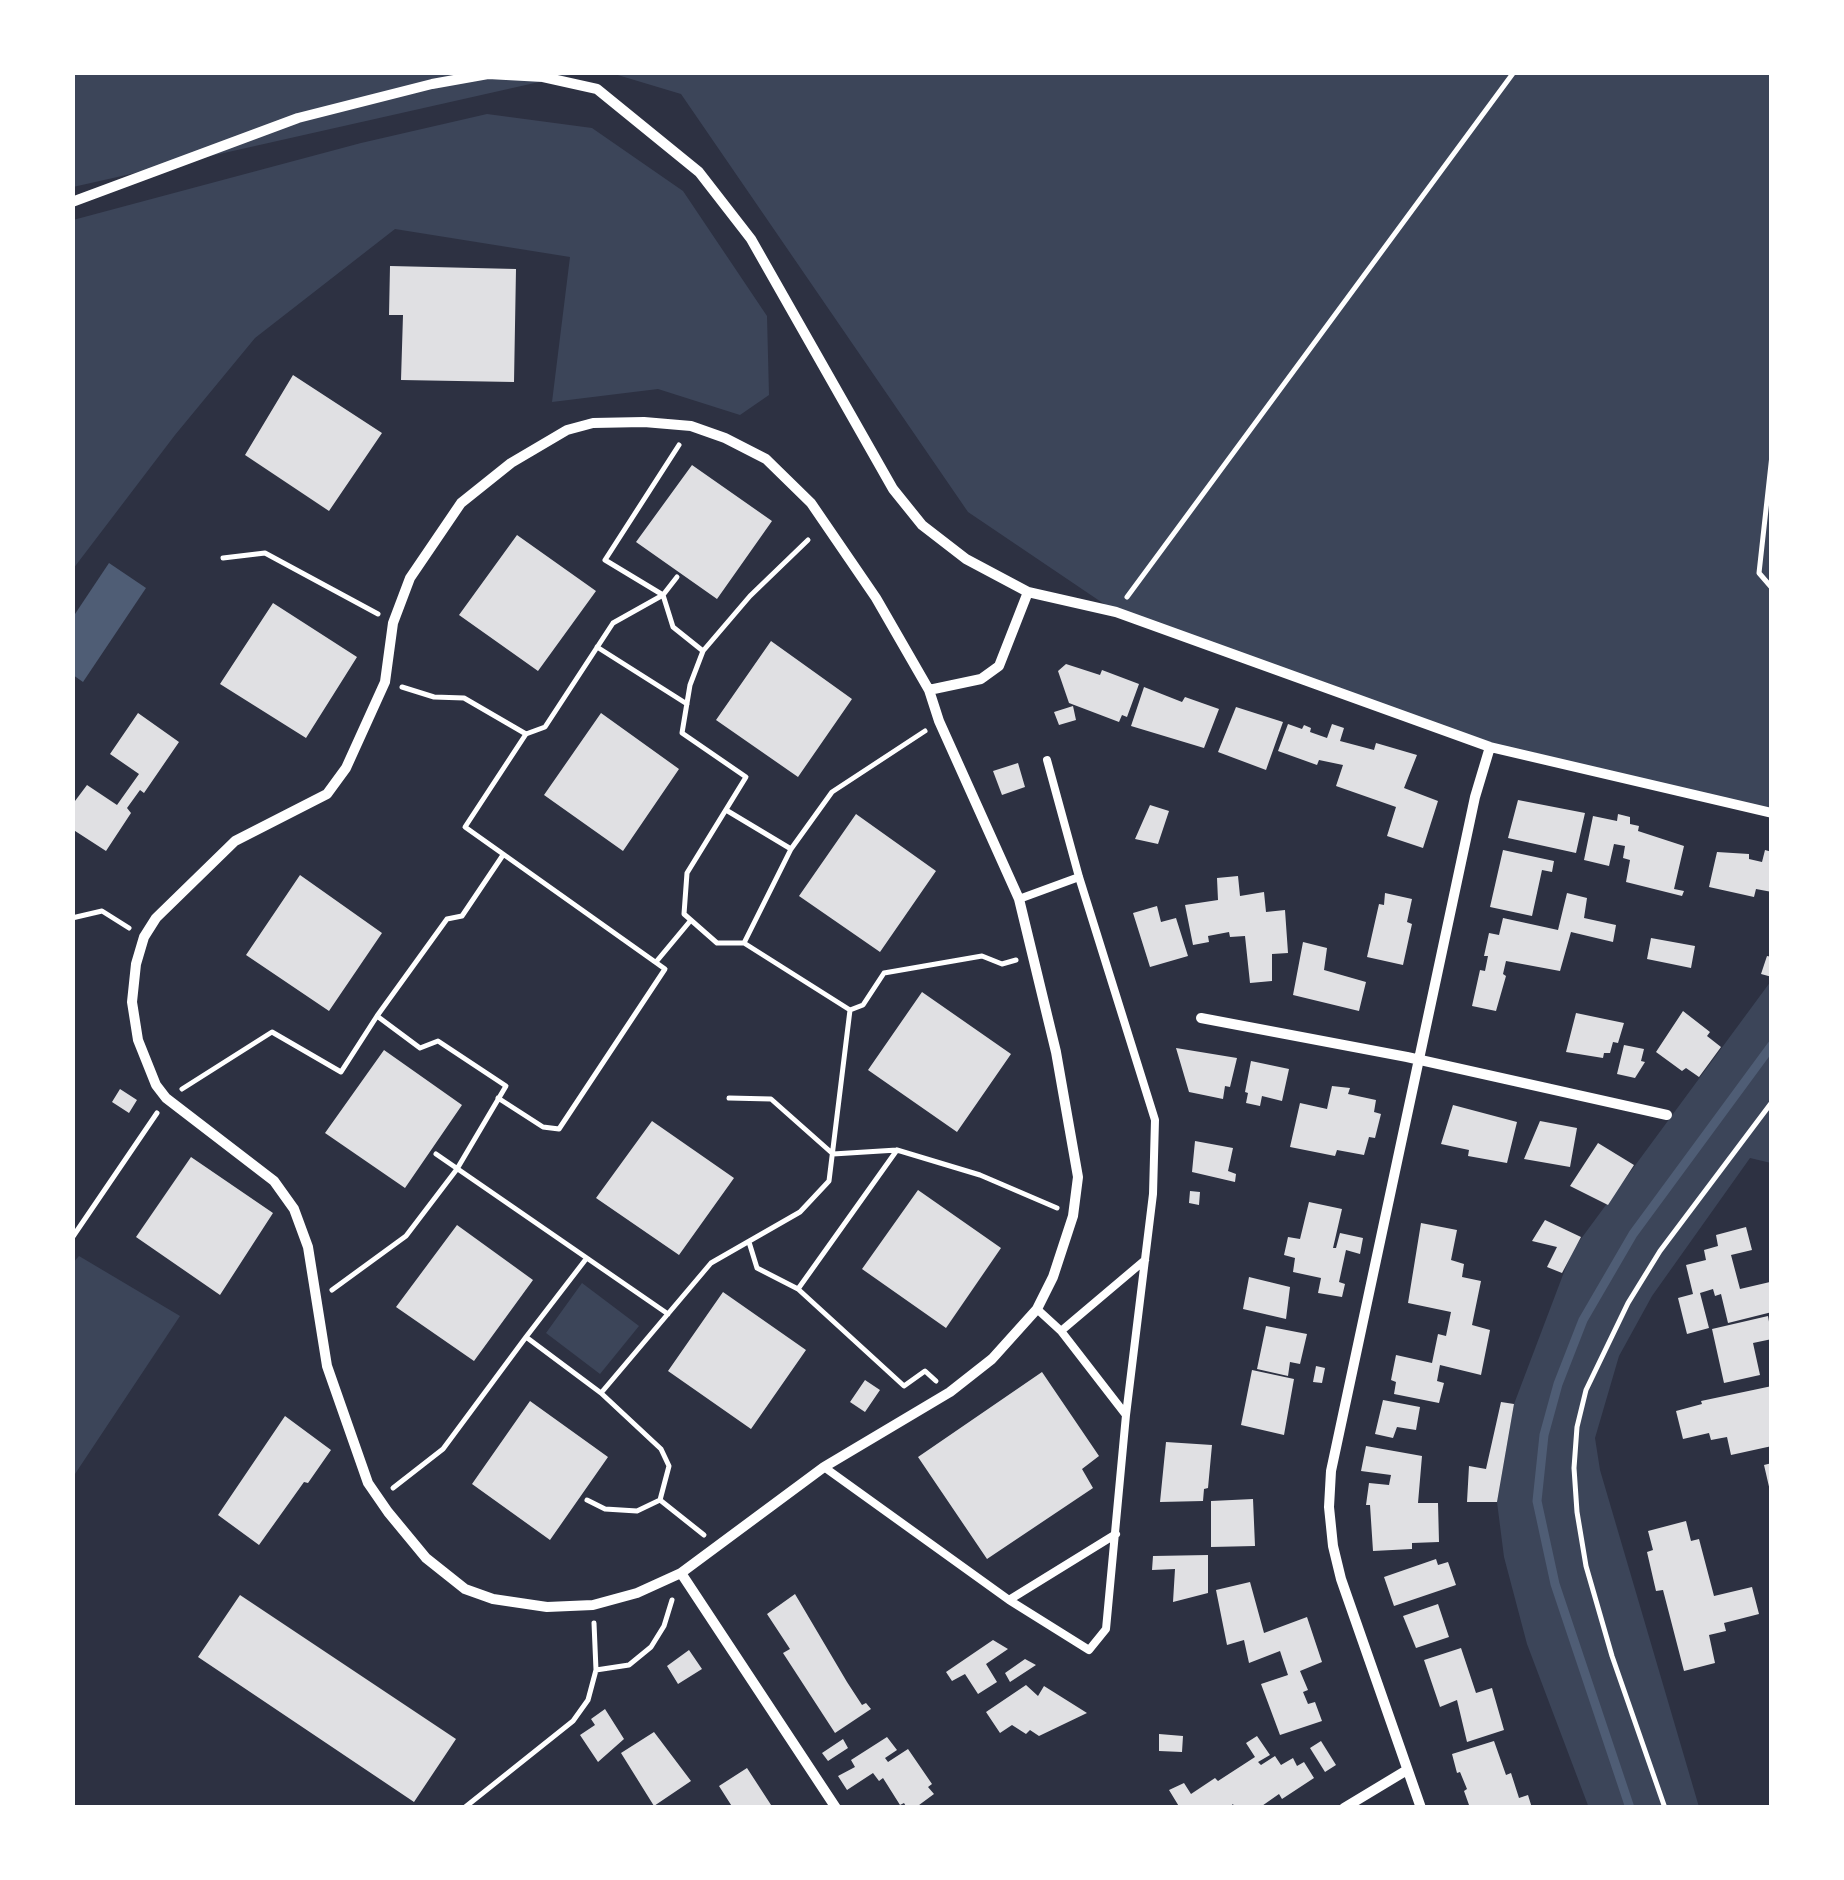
<!DOCTYPE html>
<style>
body{margin:0}
#map{position:relative;width:1844px;height:1880px;overflow:hidden;background:#2d3142;font-family:Raleway,sans-serif}
canvas{display:block}
.frame{position:absolute;inset:0;border:75px solid #fff;pointer-events:none}
</style>
<div id="map">
<canvas width="1844" height="1880"></canvas>
<div class="frame"></div>
</div>
<script>
const g = document.querySelector('canvas').getContext('2d');
g.lineJoin = 'round';
function paint(path, color) { g.fillStyle = color; g.fill(path, 'evenodd'); }
const poly = rows => new Path2D(rows.map(r => 'M' + r).join(''));
function strokePath(path, color, width, dash) { g.strokeStyle = color; g.lineWidth = width; g.lineCap = dash ? 'butt' : 'round'; g.setLineDash(dash || []); g.stroke(path); }
const green = poly([
 [73,72,579,73,73,187],
 [611,73,1771,73,1771,813,1550,763,1116,612,968,512,681,94],
 [487,114,592,128,683,191,767,316,769,395,740,415,658,389,552,402,570,257,395,229,255,338,175,435,73,569,73,220,361,143],
 [1771,981,1771,1163,1750,1158,1652,1296,1619,1356,1595,1438,1600,1470,1699,1807,1589,1808,1527,1644,1504,1557,1497,1502,1514,1404,1572,1251],
 [79,1256,180,1316,73,1477,72,1264],
 [582,1283,639,1326,600,1374,546,1333]
]);
const water = poly([
 [109,563,146,588,83,682,73,675,73,617]
]);
const stream = poly([
 [1630,1808,1555,1584,1537,1501,1544,1435,1558,1384,1583,1320,1633,1234,1772,1045]
]);
const building = poly([
 [390,266,516,269,514,382,401,380,403,315,389,315],
 [293,375,382,433,329,511,245,455],
 [692,465,772,521,717,599,636,542],
 [517,535,596,591,538,671,459,615],
 [273,603,357,657,306,738,220,684],
 [771,641,852,699,798,777,716,720],
 [1066,664,1100,675,1102,670,1139,684,1127,717,1122,715,1119,722,1069,703,1058,671],
 [1144,687,1182,702,1185,697,1219,709,1204,748,1131,726],
 [1073,706,1076,720,1059,725,1054,712],
 [1236,707,1283,722,1266,770,1218,752],
 [138,713,179,742,144,793,140,790,127,808,131,813,106,851,72,829,72,805,87,785,117,805,139,774,110,754],
 [601,713,679,769,623,851,544,795],
 [1288,724,1302,729,1304,725,1311,728,1310,732,1327,738,1332,724,1344,728,1340,741,1374,750,1376,743,1417,755,1404,788,1438,801,1423,848,1387,836,1396,807,1336,786,1343,765,1319,760,1317,765,1278,751],
 [1018,763,1025,787,1002,795,993,771],
 [1518,800,1585,813,1576,853,1508,838],
 [1150,805,1169,811,1158,844,1135,839],
 [856,814,936,871,880,952,799,896],
 [1618,814,1630,817,1630,824,1639,826,1638,831,1684,846,1674,889,1684,891,1682,896,1626,882,1630,860,1623,858,1625,846,1614,844,1609,866,1584,860,1593,816,1617,821],
 [1503,850,1554,861,1552,872,1542,870,1532,916,1490,907],
 [1765,850,1772,852,1772,892,1756,889,1754,897,1709,887,1717,852,1749,854,1749,859,1762,862],
 [300,875,382,933,329,1011,246,955],
 [1238,876,1240,896,1264,892,1266,912,1285,910,1288,953,1272,954,1272,981,1250,983,1245,936,1230,937,1229,932,1208,936,1209,942,1193,945,1185,905,1218,900,1217,878],
 [1385,893,1412,899,1407,922,1412,924,1403,965,1367,957,1379,904,1384,905],
 [1567,893,1587,898,1584,918,1616,925,1613,942,1571,932,1560,971,1506,961,1503,974,1506,976,1496,1011,1472,1006,1480,970,1485,971,1488,956,1484,956,1489,933,1499,935,1503,918,1558,930],
 [1157,906,1161,922,1176,918,1188,956,1150,967,1133,913],
 [1651,938,1695,946,1691,968,1647,959],
 [1303,942,1327,948,1324,970,1366,982,1359,1011,1293,995],
 [1767,956,1772,957,1772,977,1761,974],
 [922,992,1011,1054,957,1132,868,1070],
 [1683,1011,1710,1032,1707,1036,1721,1047,1699,1077,1686,1068,1682,1071,1656,1052],
 [1576,1013,1624,1023,1618,1043,1613,1042,1610,1053,1604,1053,1603,1058,1566,1052],
 [1624,1045,1644,1049,1641,1061,1645,1062,1635,1078,1617,1074],
 [1176,1048,1237,1058,1230,1087,1225,1086,1223,1099,1189,1092],
 [384,1050,462,1105,405,1188,325,1133],
 [1251,1061,1289,1069,1282,1101,1262,1096,1260,1106,1246,1103,1248,1093,1245,1092],
 [1332,1086,1350,1088,1348,1094,1376,1100,1374,1112,1381,1114,1375,1138,1369,1137,1364,1155,1337,1150,1335,1156,1290,1147,1300,1103,1327,1109],
 [120,1089,137,1100,129,1113,112,1102],
 [1453,1105,1517,1122,1507,1163,1468,1156,1469,1150,1441,1144],
 [652,1121,734,1178,679,1255,596,1198],
 [1540,1121,1577,1128,1570,1167,1524,1159],
 [1195,1141,1233,1148,1228,1171,1236,1174,1235,1182,1192,1172],
 [1598,1143,1634,1165,1608,1205,1570,1186],
 [191,1157,273,1213,220,1295,136,1237],
 [918,1190,1001,1248,946,1328,862,1269],
 [1190,1191,1200,1192,1199,1205,1189,1203],
 [1309,1202,1342,1209,1333,1248,1336,1248,1340,1233,1363,1238,1360,1254,1346,1250,1339,1282,1345,1284,1342,1297,1318,1293,1321,1278,1293,1272,1295,1258,1284,1255,1288,1237,1300,1239],
 [1545,1220,1581,1237,1562,1273,1547,1267,1557,1247,1532,1241],
 [1421,1223,1457,1230,1451,1260,1464,1264,1462,1277,1481,1281,1472,1325,1490,1330,1481,1375,1440,1365,1437,1381,1444,1383,1439,1403,1394,1394,1396,1382,1391,1380,1396,1355,1432,1363,1438,1334,1446,1336,1451,1312,1408,1303],
 [457,1225,533,1280,474,1361,396,1307],
 [1746,1227,1752,1250,1731,1255,1740,1289,1770,1282,1772,1312,1728,1323,1721,1294,1715,1296,1713,1289,1700,1293,1709,1328,1687,1334,1678,1298,1693,1294,1686,1265,1706,1260,1704,1250,1718,1246,1716,1235],
 [1249,1277,1290,1287,1286,1319,1243,1309],
 [723,1292,806,1350,751,1429,668,1371],
 [1768,1316,1772,1339,1753,1343,1760,1375,1724,1383,1712,1329],
 [1266,1326,1307,1334,1300,1364,1290,1362,1288,1376,1257,1369],
 [1316,1366,1325,1368,1322,1383,1313,1382],
 [1252,1370,1294,1379,1284,1435,1241,1425],
 [1042,1372,1099,1456,1082,1469,1093,1488,987,1559,918,1457],
 [865,1380,880,1390,865,1412,850,1402],
 [1772,1386,1772,1446,1731,1455,1727,1437,1711,1440,1709,1433,1683,1439,1676,1411,1702,1404,1701,1401],
 [1383,1400,1420,1407,1416,1430,1397,1427,1393,1438,1375,1434],
 [530,1401,608,1457,550,1540,472,1484],
 [1501,1402,1514,1404,1497,1502,1467,1502,1469,1466,1486,1469],
 [285,1416,331,1450,308,1483,304,1482,259,1545,218,1515],
 [1166,1442,1212,1445,1208,1488,1204,1489,1203,1501,1160,1502],
 [1366,1446,1422,1456,1418,1503,1438,1503,1439,1542,1412,1543,1412,1549,1373,1551,1370,1505,1366,1505,1369,1483,1389,1485,1391,1475,1361,1471],
 [1772,1463,1772,1491,1770,1491,1764,1465],
 [1253,1499,1255,1546,1211,1547,1211,1501],
 [1686,1521,1691,1541,1699,1539,1714,1596,1752,1587,1759,1614,1724,1623,1726,1631,1709,1635,1715,1663,1684,1671,1663,1590,1656,1591,1647,1552,1653,1550,1648,1531],
 [1208,1555,1208,1593,1173,1602,1175,1569,1152,1570,1153,1556],
 [1436,1559,1438,1565,1448,1562,1456,1585,1394,1606,1384,1577],
 [1250,1582,1264,1633,1307,1617,1322,1662,1300,1671,1308,1690,1303,1692,1308,1704,1315,1702,1322,1721,1280,1735,1261,1684,1288,1675,1280,1651,1249,1663,1244,1640,1227,1645,1216,1590],
 [795,1594,847,1682,862,1705,866,1703,871,1709,835,1733,783,1653,790,1649,767,1614],
 [240,1595,456,1739,414,1802,198,1657],
 [1438,1604,1449,1637,1416,1648,1403,1616],
 [993,1640,1008,1649,986,1664,997,1682,978,1694,965,1674,952,1681,946,1672],
 [1461,1648,1476,1693,1492,1688,1504,1730,1467,1742,1457,1700,1440,1707,1424,1660],
 [689,1650,702,1669,678,1684,667,1666],
 [1025,1659,1036,1665,1010,1682,1005,1673],
 [1026,1685,1038,1696,1044,1686,1087,1713,1039,1736,1030,1730,1026,1734,1012,1725,1000,1733,986,1712],
 [605,1709,624,1739,598,1762,580,1735,595,1725,591,1719],
 [654,1732,691,1781,654,1806,621,1753],
 [1159,1734,1183,1736,1182,1752,1159,1751],
 [1257,1736,1270,1755,1258,1762,1261,1765,1275,1756,1281,1765,1293,1758,1297,1766,1304,1762,1314,1778,1282,1799,1279,1794,1259,1808,1235,1808,1233,1804,1228,1808,1180,1808,1169,1790,1184,1783,1191,1794,1215,1778,1218,1781,1255,1757,1246,1743],
 [887,1737,897,1750,885,1758,888,1762,908,1749,932,1784,928,1787,934,1794,915,1808,907,1808,904,1803,900,1805,883,1778,879,1781,873,1773,847,1790,838,1776,855,1767,851,1760],
 [843,1739,848,1748,828,1761,822,1753],
 [1321,1741,1336,1765,1325,1772,1310,1748],
 [1494,1741,1506,1775,1511,1773,1519,1798,1528,1795,1532,1808,1469,1805,1464,1791,1467,1789,1460,1772,1457,1773,1452,1754],
 [747,1768,773,1808,733,1808,719,1786]
]);
const path = poly([
 [1772,455,1759,573,1772,588],
 [223,558,265,553,378,614],
 [677,577,663,595,605,560,679,445],
 [1127,597,1514,72],
 [597,647,687,704],
 [703,651,750,596,808,540],
 [402,687,434,697,464,698,526,734,465,827,665,969,559,1129,543,1127,498,1098],
 [526,734,545,727,613,623,663,595,673,627,703,651,690,685,682,733,746,777,687,873,684,914,717,943,744,943],
 [726,810,791,849],
 [72,918,102,911,129,928],
 [656,962,691,920],
 [850,1010,863,1005,884,973,982,956,1002,964,1016,960],
 [182,1089,272,1032,341,1072,377,1016],
 [729,1098,771,1099,833,1154,897,1150,980,1175,1057,1208],
 [897,1150,798,1289,904,1386,925,1371,936,1381],
 [436,1154,668,1314],
 [72,1238,157,1113],
 [749,1242,757,1268,798,1289],
 [586,1259,526,1337,601,1393],
 [332,1290,406,1236,457,1169,506,1086,438,1041,420,1048,377,1016,447,919,462,916,503,855],
 [393,1488,443,1449,526,1337],
 [587,1500,605,1509,637,1511,660,1500,669,1466,661,1449,601,1393,711,1263,800,1212,829,1181,850,1010,744,943,791,849,832,792,925,731],
 [660,1500,704,1535],
 [596,1670,629,1665,651,1647,664,1626,672,1600],
 [464,1808,573,1721,588,1700,596,1670,594,1623],
 [1665,1808,1612,1656,1586,1566,1577,1512,1574,1468,1577,1427,1586,1390,1628,1303,1660,1251,1772,1102]
]);
const service = poly([
 [1047,760,1079,877,1155,1120,1153,1194,1126,1415],
 [1019,899,1079,877],
 [1061,1331,1145,1260],
 [824,1467,1009,1600,1089,1650,1106,1629,1126,1415,1061,1331,1037,1309],
 [1009,1600,1116,1534]
]);
const minor = poly([
 [72,202,298,118,432,84,488,74,543,77,597,89,699,172,751,239,893,489,922,525,966,559,1028,592,1116,612,1490,747,1772,813],
 [644,422,691,426,725,438,766,459,811,503,876,598,929,690,939,721,1019,899,1056,1052,1078,1177,1073,1216,1053,1277,1037,1309,992,1359,950,1392,824,1467,681,1573,637,1593,593,1605,547,1607,493,1599,465,1589,426,1558,388,1512,368,1483,327,1366,308,1247,294,1209,274,1181,166,1098,156,1085,138,1040,132,1002,136,964,144,937,156,918,235,841,327,794,346,768,385,682,393,623,410,578,461,503,511,463,567,430,593,423,644,422],
 [929,690,981,679,999,666,1028,592],
 [1201,1018,1407,1057,1667,1115],
 [681,1573,836,1808],
 [1344,1808,1407,1770],
 [1421,1808,1341,1579,1333,1546,1329,1507,1331,1471,1475,797,1490,747]
]);
paint(green, '#3c4559');
paint(water, '#4f5d75');
strokePath(stream, '#4f5d75', 9);
paint(building, '#e0e0e3');
strokePath(path, '#fff', 5);
strokePath(service, '#fff', 8);
strokePath(minor, '#fff', 10);
</script>
